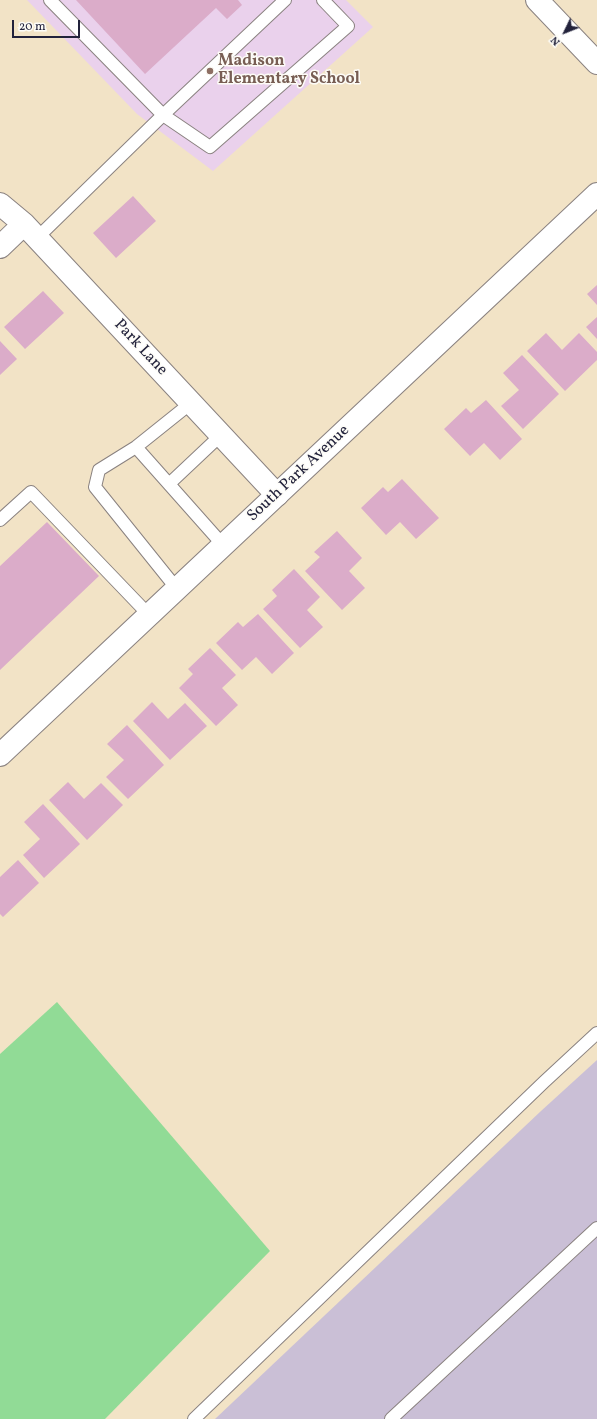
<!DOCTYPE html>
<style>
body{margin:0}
#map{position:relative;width:597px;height:1419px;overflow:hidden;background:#f2e3c6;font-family:Vollkorn,serif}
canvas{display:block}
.north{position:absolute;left:545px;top:12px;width:40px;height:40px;-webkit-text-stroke:3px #fdfcf7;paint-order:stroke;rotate:227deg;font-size:11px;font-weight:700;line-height:16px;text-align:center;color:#22223b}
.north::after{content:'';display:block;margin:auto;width:14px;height:18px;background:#22223b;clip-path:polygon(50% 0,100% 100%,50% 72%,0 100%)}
.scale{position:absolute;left:12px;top:20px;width:68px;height:18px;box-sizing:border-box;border:2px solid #22223b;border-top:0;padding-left:5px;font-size:12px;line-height:14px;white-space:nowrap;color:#22223b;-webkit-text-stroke:3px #fdfcf7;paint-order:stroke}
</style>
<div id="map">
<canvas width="597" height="1419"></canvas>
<div class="north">N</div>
<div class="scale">20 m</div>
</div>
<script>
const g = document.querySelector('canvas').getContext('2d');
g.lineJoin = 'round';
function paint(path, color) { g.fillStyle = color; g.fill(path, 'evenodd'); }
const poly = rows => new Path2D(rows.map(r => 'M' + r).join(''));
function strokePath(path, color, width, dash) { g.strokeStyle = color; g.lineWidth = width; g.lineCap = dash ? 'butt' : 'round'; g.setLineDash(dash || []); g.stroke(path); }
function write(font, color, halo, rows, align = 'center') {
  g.font = font + ' Vollkorn,serif'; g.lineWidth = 3; g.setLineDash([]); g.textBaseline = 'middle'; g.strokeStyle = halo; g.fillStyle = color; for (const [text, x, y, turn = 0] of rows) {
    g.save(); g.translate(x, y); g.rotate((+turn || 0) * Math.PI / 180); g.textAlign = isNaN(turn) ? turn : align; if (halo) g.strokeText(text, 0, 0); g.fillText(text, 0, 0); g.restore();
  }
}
const built = poly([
 [27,0,346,0,373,27,213,171,137,114]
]);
const industrial = poly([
 [597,1060,597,1419,215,1419,541,1111]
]);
const green = poly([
 [57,1002,270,1251,105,1419,0,1419,0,1054]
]);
const building = poly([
 [76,0,238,0,242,5,227,19,216,8,145,74],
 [133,196,156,221,116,258,93,233],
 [597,285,597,305,587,294],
 [43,291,64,313,25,349,4,327],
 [597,317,597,339,586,327],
 [546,333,562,350,579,333,597,352,597,360,565,391,527,351],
 [0,341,17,359,0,375],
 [522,355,559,394,523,429,501,406,519,390,503,373],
 [486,400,522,439,500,460,484,443,470,456,444,429,466,408,471,413],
 [402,479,439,518,416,539,400,522,386,535,361,508,383,487,388,492],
 [47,522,99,576,0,670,0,566],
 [337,531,362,558,349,571,365,588,342,610,305,571,320,557,314,552],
 [294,569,320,597,307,610,323,627,300,648,263,609,277,596,272,590],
 [258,614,294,653,272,674,256,657,242,670,216,643,238,622,243,627],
 [210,648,236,675,222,688,238,705,216,726,179,688,193,674,188,669],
 [152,702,168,719,185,703,207,726,170,760,133,721],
 [127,725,164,765,128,799,106,777,124,760,107,744],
 [68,782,84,799,101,783,123,805,87,840,49,800],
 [43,804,80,844,44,878,23,855,40,839,24,822],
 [18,860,39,883,3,917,0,914,0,877]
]);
const lane = poly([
 [50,0,163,115,285,0],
 [37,238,163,115,210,147,348,26,323,0],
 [136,447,223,545],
 [169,484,221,435],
 [0,520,31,492,149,615],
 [177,589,95,487,99,470,136,447,191,403],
 [194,1419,544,1082,597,1033],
 [391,1419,597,1228]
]);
const street = poly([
 [537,0,597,63],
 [0,204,24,224,277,495],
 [0,247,24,224]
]);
const secondary = poly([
 [0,755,597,194]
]);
const markers = [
 [210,71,4,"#8d6e63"]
];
const educationNames = [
 ["Madison",218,62],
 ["Elementary School",218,80]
];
const streetNames = [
 ["Park Lane",140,348,47],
 ["South Park Avenue",299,474,-43]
];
paint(built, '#ead1ec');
paint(industrial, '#cabfd6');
paint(green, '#91db96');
paint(building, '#dbacc9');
strokePath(lane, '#8a8280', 14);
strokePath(street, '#8a8280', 24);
strokePath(secondary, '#8a8280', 24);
strokePath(lane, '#fff', 12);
strokePath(street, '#fff', 22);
strokePath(secondary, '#fff', 22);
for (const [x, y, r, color] of markers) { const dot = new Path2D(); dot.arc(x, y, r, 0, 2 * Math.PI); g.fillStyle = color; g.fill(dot); strokePath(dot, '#fdfcf7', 1.5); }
write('bold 16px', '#785e54', '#fdfcf7', educationNames, 'left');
write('16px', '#22223b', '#fdfcf7', streetNames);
</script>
